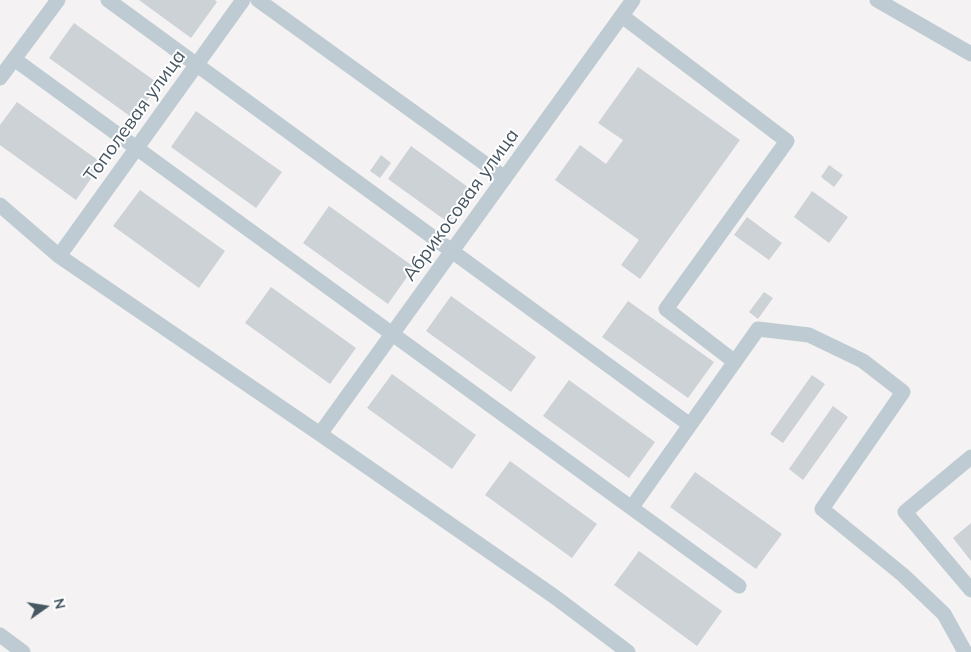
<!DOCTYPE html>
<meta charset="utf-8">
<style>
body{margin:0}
#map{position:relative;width:971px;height:652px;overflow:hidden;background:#f4f2f2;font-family:Mulish,sans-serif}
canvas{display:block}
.north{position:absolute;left:20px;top:582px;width:50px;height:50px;-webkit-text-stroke:4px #fff;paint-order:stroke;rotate:77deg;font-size:14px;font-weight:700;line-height:20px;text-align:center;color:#475762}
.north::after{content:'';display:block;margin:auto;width:18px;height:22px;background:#475762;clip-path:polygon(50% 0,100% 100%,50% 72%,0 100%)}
</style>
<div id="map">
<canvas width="971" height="652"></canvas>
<div class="north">N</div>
</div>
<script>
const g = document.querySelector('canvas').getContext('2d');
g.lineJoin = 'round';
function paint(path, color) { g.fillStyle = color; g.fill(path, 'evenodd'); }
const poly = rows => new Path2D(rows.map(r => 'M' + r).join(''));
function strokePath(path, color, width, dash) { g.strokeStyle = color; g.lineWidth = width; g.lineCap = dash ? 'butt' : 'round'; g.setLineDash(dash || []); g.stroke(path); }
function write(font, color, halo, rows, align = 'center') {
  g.font = font + ' Mulish,sans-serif'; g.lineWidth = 4; g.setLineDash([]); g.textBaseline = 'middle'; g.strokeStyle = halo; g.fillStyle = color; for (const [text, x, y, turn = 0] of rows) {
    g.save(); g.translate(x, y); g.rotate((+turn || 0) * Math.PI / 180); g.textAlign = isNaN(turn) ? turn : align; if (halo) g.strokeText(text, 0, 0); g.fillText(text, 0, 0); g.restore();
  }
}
const building = poly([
 [139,0,215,0,217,2,191,38],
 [74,23,159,84,134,119,49,58],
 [638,67,740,140,640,279,621,265,639,240,555,180,580,145,606,164,623,140,598,123],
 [17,102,102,163,76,200,0,145,0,125],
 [196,111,282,172,256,208,171,147],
 [411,146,472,190,449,223,388,179],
 [381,155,391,163,380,178,370,171],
 [829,165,843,175,834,187,821,177],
 [140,190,225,251,199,288,113,226],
 [812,191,848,217,829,243,794,217],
 [329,206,414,267,388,304,303,243],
 [747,217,782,243,769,260,734,235],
 [271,287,356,348,330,384,245,323],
 [764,292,773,298,758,319,749,312],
 [451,296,536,357,511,392,426,331],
 [628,301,714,362,688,398,602,337],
 [392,374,476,435,452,469,367,408],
 [812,375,825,384,783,443,770,434],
 [569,380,655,442,629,478,543,416],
 [833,406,848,417,803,480,789,469],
 [510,461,597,524,572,558,485,495],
 [695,472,782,534,756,569,670,507],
 [971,523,971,561,953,538],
 [639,551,722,611,697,646,614,585]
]);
const minor = poly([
 [108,0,690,425],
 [258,0,505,178],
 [877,0,971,54],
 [622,16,787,141,666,309,735,362],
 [14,59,739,586],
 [0,78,58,0],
 [0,205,59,256,320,434,555,597,628,652],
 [59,256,243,0],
 [320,434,633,0],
 [971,457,905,512,971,590],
 [632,507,758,329,809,335,863,361,903,392,822,509,903,575,944,614,965,652],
 [0,635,23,652]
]);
const streetNames = [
 ["Тополевая улица",135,116,-54],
 ["Абрикосовая улица",461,205,-54]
];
paint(building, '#cdd2d7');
strokePath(minor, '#bfcbd2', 15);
write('19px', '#475762', '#fff', streetNames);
</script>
